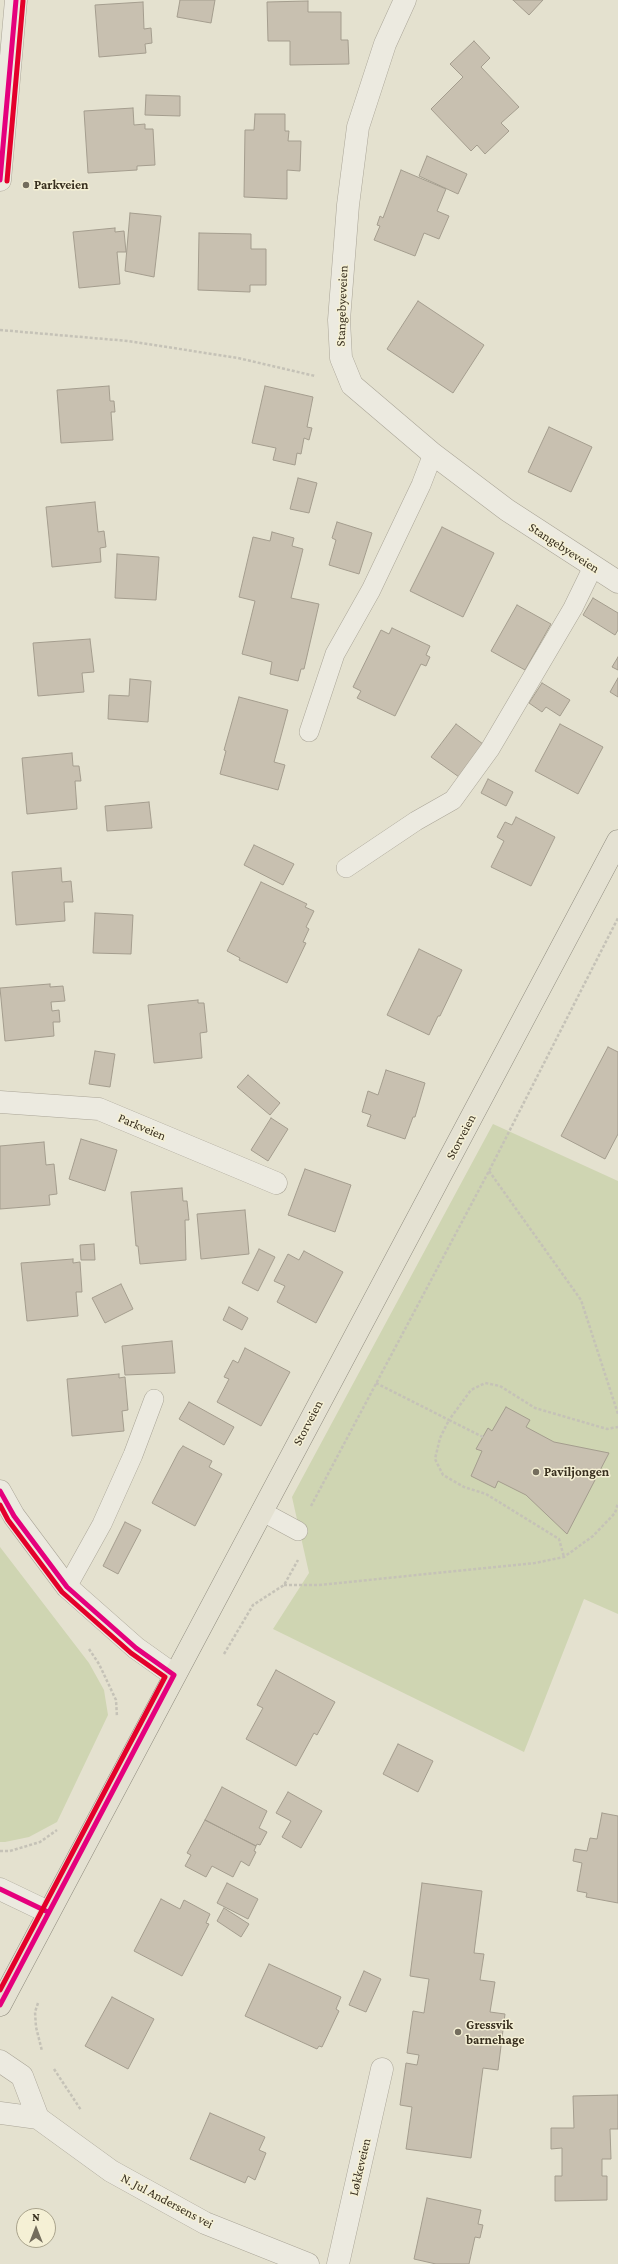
<!DOCTYPE html>
<meta charset="utf-8">
<style>
body{margin:0}
#map{position:relative;width:618px;height:2264px;overflow:hidden;background:#e4e1cf;font-family:"Crimson Pro",serif}
canvas{display:block}
.north{position:absolute;left:16px;top:2208px;width:40px;height:40px;box-sizing:border-box;background:#f5f0d5;border:1px solid #a9a38c;border-radius:50%;rotate:0deg;font-size:11px;font-weight:700;line-height:16px;text-align:center;color:#382f1f}
.north::after{content:'';display:block;margin:auto;width:14px;height:18px;background:#746d5d;clip-path:polygon(50% 0,100% 100%,50% 72%,0 100%)}
</style>
<div id="map">
<canvas width="618" height="2264"></canvas>
<div class="north">N</div>
</div>
<script>
const g = document.querySelector('canvas').getContext('2d');
g.lineJoin = 'round';
function paint(path, color) { g.fillStyle = color; g.fill(path, 'evenodd'); }
const poly = rows => new Path2D(rows.map(r => 'M' + r).join(''));
function strokePath(path, color, width, dash) { g.strokeStyle = color; g.lineWidth = width; g.lineCap = dash ? 'butt' : 'round'; g.setLineDash(dash || []); g.stroke(path); }
function write(font, color, halo, rows, align = 'center') {
  g.font = font + ' "Crimson Pro",serif'; g.lineWidth = 3; g.setLineDash([]); g.textBaseline = 'middle'; g.strokeStyle = halo; g.fillStyle = color; for (const [text, x, y, turn = 0] of rows) {
    g.save(); g.translate(x, y); g.rotate((+turn || 0) * Math.PI / 180); g.textAlign = isNaN(turn) ? turn : align; if (halo) g.strokeText(text, 0, 0); g.fillText(text, 0, 0); g.restore();
  }
}
const green = poly([
 [493,1124,618,1181,618,1614,584,1599,524,1752,273,1629,309,1573,292,1497],
 [0,1547,89,1663,104,1690,108,1715,57,1822,29,1837,5,1842,0,1842]
]);
const building = poly([
 [180,0,215,0,211,23,177,17,180,0],
 [513,0,543,0,529,15,513,0],
 [308,1,308,12,341,12,341,40,348,40,349,64,290,65,290,41,268,41,267,2,308,1],
 [143,2,144,29,151,28,152,43,145,44,146,53,99,57,95,5,143,2],
 [474,41,490,58,481,67,519,107,501,123,509,131,485,154,477,145,471,151,431,109,463,77,450,64,474,41],
 [146,95,180,96,180,116,145,115,146,95],
 [133,108,134,125,145,124,145,129,153,129,155,165,137,166,137,170,88,173,84,111,133,108],
 [255,114,285,114,285,131,289,131,288,141,301,141,300,171,287,170,287,199,244,197,245,130,254,130,255,114],
 [427,156,467,174,458,194,419,176,427,156],
 [401,170,446,189,437,211,449,216,439,239,424,233,415,256,374,240,380,226,377,225,380,216,383,218,401,170],
 [130,213,161,216,154,277,125,271,130,213],
 [115,228,115,232,124,231,126,252,117,252,120,284,79,288,73,232,115,228],
 [199,233,251,234,251,249,266,249,266,285,250,285,250,292,198,290,199,233],
 [418,301,484,345,453,393,387,349,418,301],
 [109,386,110,401,114,401,115,412,111,412,113,440,61,443,57,390,109,386],
 [265,386,313,397,307,427,312,428,309,440,304,438,301,454,297,453,295,465,273,460,276,448,252,443,265,386],
 [549,427,592,447,571,492,528,472,549,427],
 [298,478,317,483,309,513,290,509,298,478],
 [95,502,98,532,104,531,106,547,100,548,101,562,52,567,46,507,95,502],
 [337,522,372,533,359,574,329,565,336,540,332,538,337,522],
 [442,527,494,553,463,617,410,591,442,527],
 [272,532,294,538,292,546,303,549,291,598,319,604,304,669,301,669,298,681,270,674,272,662,242,654,255,601,239,597,253,537,270,541,272,532],
 [117,554,159,557,156,600,115,598,117,554],
 [593,598,618,613,618,630,615,635,583,615,593,598],
 [517,605,551,624,525,670,491,651,517,605],
 [392,628,430,646,426,655,430,657,426,666,421,664,395,716,357,698,361,691,353,687,381,630,389,634,392,628],
 [90,639,94,672,82,673,84,692,38,696,33,643,90,639],
 [618,657,618,670,612,667,618,657],
 [618,678,618,697,610,692,618,678],
 [130,679,151,681,148,722,108,719,109,695,129,696,130,679],
 [542,683,570,700,560,716,546,707,542,712,529,703,542,683],
 [239,697,288,710,274,762,285,765,278,790,220,774,226,751,224,750,239,697],
 [456,724,483,744,459,777,431,757,456,724],
 [560,724,603,747,578,794,535,771,560,724],
 [72,753,73,766,79,766,81,781,75,781,77,809,27,814,22,758,72,753],
 [488,779,513,792,506,806,481,793,488,779],
 [149,802,152,828,107,831,105,806,149,802],
 [516,817,555,837,531,886,491,867,504,841,497,837,505,822,512,825,516,817],
 [254,845,294,864,283,885,244,865,254,845],
 [61,868,62,882,71,881,73,902,64,902,65,921,16,925,12,872,61,868],
 [261,882,307,904,305,907,314,911,306,927,309,929,303,942,306,943,287,983,239,960,240,958,227,951,261,882],
 [95,913,133,915,131,954,93,953,95,913],
 [419,949,462,970,440,1016,438,1016,429,1035,387,1015,419,949],
 [50,984,50,987,63,986,65,1001,51,1002,52,1011,59,1010,60,1022,53,1022,54,1036,5,1041,0,988,50,984],
 [198,1000,198,1003,204,1003,207,1032,200,1033,202,1058,154,1063,148,1005,198,1000],
 [608,1047,618,1052,618,1134,605,1159,561,1136,608,1047],
 [95,1051,115,1054,110,1087,89,1084,95,1051],
 [386,1070,425,1083,415,1117,413,1117,405,1139,367,1126,371,1115,362,1112,368,1091,378,1095,386,1070],
 [248,1075,280,1103,270,1115,237,1087,248,1075],
 [271,1118,288,1129,268,1161,251,1150,271,1118],
 [81,1139,117,1150,105,1191,69,1179,81,1139],
 [44,1142,46,1165,54,1164,57,1194,49,1195,50,1205,0,1209,0,1146,44,1142],
 [305,1169,351,1185,335,1232,288,1215,305,1169],
 [182,1188,183,1201,187,1201,189,1220,185,1220,186,1260,140,1264,138,1246,136,1246,131,1192,182,1188],
 [245,1210,249,1254,201,1259,197,1214,245,1210],
 [94,1244,95,1260,81,1260,80,1245,94,1244],
 [259,1249,275,1257,258,1291,242,1283,259,1249],
 [304,1251,343,1272,316,1323,277,1302,285,1286,274,1281,288,1254,299,1260,304,1251],
 [73,1259,73,1263,80,1262,82,1292,76,1292,78,1316,27,1321,21,1263,73,1259],
 [121,1284,133,1309,105,1323,92,1298,121,1284],
 [229,1307,248,1318,242,1330,223,1320,229,1307],
 [172,1341,175,1373,125,1375,122,1346,172,1341],
 [245,1348,290,1372,261,1426,217,1402,229,1379,224,1377,233,1360,238,1363,245,1348],
 [119,1374,119,1378,125,1377,128,1410,122,1411,124,1431,72,1436,67,1379,119,1374],
 [189,1402,234,1427,224,1445,179,1419,189,1402],
 [506,1407,530,1420,526,1427,554,1442,609,1453,567,1534,526,1495,498,1481,495,1488,471,1476,482,1451,476,1449,488,1428,492,1431,506,1407],
 [183,1446,212,1461,209,1467,222,1474,195,1526,152,1503,179,1451,183,1446],
 [125,1522,141,1530,118,1574,103,1566,125,1522],
 [276,1670,335,1702,317,1735,314,1733,296,1766,246,1739,263,1708,257,1705,276,1670],
 [398,1744,433,1761,418,1792,383,1774,398,1744],
 [222,1787,267,1811,259,1828,267,1832,260,1845,257,1844,256,1846,205,1820,222,1787],
 [288,1792,322,1811,301,1848,282,1837,291,1821,276,1813,288,1792],
 [602,1813,618,1816,618,1903,586,1897,587,1893,577,1891,582,1863,573,1861,575,1849,587,1851,590,1838,597,1839,602,1813],
 [205,1820,256,1846,254,1851,256,1852,249,1866,241,1861,233,1877,212,1866,206,1877,185,1866,191,1855,187,1853,205,1820],
 [227,1883,258,1899,248,1919,217,1903,227,1883],
 [422,1883,482,1891,474,1953,484,1954,480,1980,495,1982,490,2012,505,2014,498,2070,483,2068,471,2158,406,2149,412,2107,400,2105,406,2063,417,2065,419,2055,407,2053,413,2011,424,2013,429,1979,410,1976,422,1883],
 [161,1899,180,1909,184,1900,210,1914,206,1923,209,1924,182,1976,134,1951,161,1899],
 [224,1908,249,1924,241,1937,217,1921,224,1908],
 [269,1964,341,1997,336,2009,339,2011,322,2047,319,2046,317,2049,245,2016,269,1964],
 [364,1971,381,1979,366,2012,349,2005,364,1971],
 [112,1997,154,2019,128,2069,85,2046,112,1997],
 [618,2095,618,2129,610,2129,611,2159,602,2159,602,2176,607,2176,607,2200,555,2201,555,2176,562,2176,562,2148,551,2149,551,2128,574,2128,573,2096,618,2095],
 [210,2113,265,2137,259,2150,266,2153,255,2180,248,2176,245,2183,190,2159,210,2113],
 [427,2198,481,2210,478,2224,483,2225,480,2238,475,2237,469,2264,436,2264,414,2259,427,2198]
]);
const path = poly([
 [0,330,128,341,238,358,315,376],
 [489,1171,581,1300,618,1414],
 [376,1383,449,1420,471,1390,485,1383,500,1386,535,1408,607,1429,618,1427],
 [483,1437,449,1420,440,1438,435,1459,443,1475,464,1487,486,1494,559,1539,564,1557],
 [311,1506,489,1171,618,918],
 [284,1585,319,1585,535,1563,564,1557,593,1536,615,1513,618,1503],
 [89,1649,99,1664,116,1700,117,1717],
 [224,1654,253,1605,284,1585,298,1560],
 [0,1851,10,1851,40,1842,57,1830],
 [38,2003,35,2012,36,2027,42,2051],
 [54,2069,81,2110]
]);
const service = poly([
 [309,732,335,654,371,590,421,485,433,454],
 [346,868,416,821,453,800,490,749,573,608,593,567],
 [261,1511,298,1531],
 [67,1587,102,1524,133,1455,154,1399]
]);
const minor = poly([
 [405,0,385,44,358,127,348,205,339,320,341,358,352,385,433,454,507,510,618,582],
 [0,180,16,0],
 [0,1102,99,1109,276,1183],
 [0,1491,14,1516,67,1587,136,1648,174,1675],
 [0,1889,48,1912],
 [0,2061,22,2076,38,2118],
 [0,2113,38,2118,111,2171,205,2223,308,2264],
 [338,2264,382,2069]
]);
const primary = poly([
 [0,2005,618,841]
]);
const bus1 = poly([
 [0,180,16,0],
 [0,1491,14,1516,67,1587,136,1648,174,1675,0,2005],
 [0,1889,48,1912]
]);
const bus2 = poly([
 [7,181,23,1],
 [0,1505,8,1520,62,1592,131,1653,165,1677,0,1990]
]);
const markers = [
 [26,185,4,"#746d5d"],
 [536,1472,4,"#746d5d"],
 [458,2032,4,"#746d5d"]
];
const poiNames = [
 ["Parkveien",34,185],
 ["Paviljongen",544,1472],
 ["Gressvik",466,2025],
 ["barnehage",466,2040]
];
const streetNames = [
 ["Stangebyeveien",342,306,-88],
 ["Stangebyeveien",564,548,33],
 ["Parkveien",142,1127,23],
 ["Storveien",461,1137,-62],
 ["Storveien",308,1423,-62],
 ["Løkkeveien",360,2167,-77],
 ["N. Jul Andersens vei",167,2201,28]
];
paint(green, '#cfd5b2');
paint(building, '#c8c0b0');
strokePath(building, '#a49d8e', 1);
strokePath(service, '#aaa597', 20);
strokePath(minor, '#aaa597', 23);
strokePath(primary, '#8f8b7e', 23);
strokePath(path, '#c5c2b7', 2.5, [3, 2]);
strokePath(service, '#eceae0', 19);
strokePath(minor, '#eceae0', 22);
strokePath(primary, '#e4e1d2', 22);
strokePath(bus1, '#e5007d', 5);
strokePath(bus2, '#e4002b', 5);
for (const [x, y, r, color] of markers) { const dot = new Path2D(); dot.arc(x, y, r, 0, 2 * Math.PI); g.fillStyle = color; g.fill(dot); strokePath(dot, '#f5f0d5', 1.5); }
write('bold 13px', '#382f1f', '#f5f0d5', poiNames, 'left');
write('13px', '#382f1f', '#f5f0d5', streetNames);
</script>
